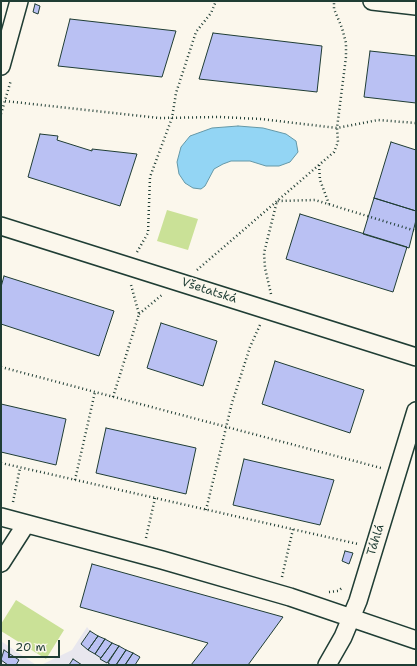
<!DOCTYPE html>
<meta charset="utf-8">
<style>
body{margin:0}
#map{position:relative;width:417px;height:666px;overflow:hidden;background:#fbf7ec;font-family:"Shantell Sans",sans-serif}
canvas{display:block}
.frame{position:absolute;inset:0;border:2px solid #1f3d34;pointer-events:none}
.scale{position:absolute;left:8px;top:640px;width:52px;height:18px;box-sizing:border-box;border:2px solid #1f3d34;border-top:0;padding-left:5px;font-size:12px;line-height:14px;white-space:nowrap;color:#1f3d34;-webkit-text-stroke:3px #fbf7ec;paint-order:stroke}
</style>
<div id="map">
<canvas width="417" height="666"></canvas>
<div class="frame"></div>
<div class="scale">20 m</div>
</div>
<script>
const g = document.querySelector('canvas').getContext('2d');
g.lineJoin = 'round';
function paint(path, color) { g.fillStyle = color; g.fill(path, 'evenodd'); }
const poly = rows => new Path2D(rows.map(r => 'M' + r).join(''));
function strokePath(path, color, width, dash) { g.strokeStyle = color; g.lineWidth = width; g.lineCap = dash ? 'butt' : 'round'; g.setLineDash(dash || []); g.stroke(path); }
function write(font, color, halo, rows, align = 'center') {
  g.font = font + ' "Shantell Sans",sans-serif'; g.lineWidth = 3; g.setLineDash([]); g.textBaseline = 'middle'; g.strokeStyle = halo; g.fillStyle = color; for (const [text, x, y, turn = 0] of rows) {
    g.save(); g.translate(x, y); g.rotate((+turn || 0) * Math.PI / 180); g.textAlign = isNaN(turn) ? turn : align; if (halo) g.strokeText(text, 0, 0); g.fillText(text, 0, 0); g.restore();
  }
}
const built = poly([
 [87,627,116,665,41,665,72,650],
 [1,641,36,665,1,665]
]);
const green = poly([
 [167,210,198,219,188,250,157,241],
 [16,600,64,630,46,659,1,631,1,624]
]);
const water = poly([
 [238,126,263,128,286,134,296,141,298,152,290,162,279,166,266,166,250,161,231,161,223,164,214,169,205,186,201,189,193,188,185,183,179,174,177,162,181,147,190,136,212,128,238,126]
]);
const building = poly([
 [35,4,40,6,38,14,33,12,35,4],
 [70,19,176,31,162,77,58,66,70,19],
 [213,33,322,46,317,92,199,79,213,33],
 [370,51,416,56,416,103,364,97,370,51],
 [40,134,58,136,57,140,92,151,92,149,137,154,120,206,28,177,40,134],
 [391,142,416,150,416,211,374,198,391,142],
 [374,198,416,211,416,220,409,248,363,234,374,198],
 [300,214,407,247,393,292,286,259,300,214],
 [4,276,114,311,99,356,1,324,1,287,4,276],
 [161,323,217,341,203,386,147,368,161,323],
 [275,361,364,390,350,433,262,404,275,361],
 [1,404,66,419,56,465,1,452,1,404],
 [106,428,196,448,186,494,96,473,106,428],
 [244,459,334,480,320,525,233,505,244,459],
 [345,551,353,553,349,564,342,561,345,551],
 [92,564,283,617,248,665,191,665,208,643,80,607,92,564],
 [90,631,98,636,88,650,81,644,90,631],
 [98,636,105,639,95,654,88,650,98,636],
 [105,639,112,643,101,658,95,654,105,639],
 [112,643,119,646,107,663,100,659,112,643],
 [119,646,126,650,116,665,111,665,108,663,119,646],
 [4,650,19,660,16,665,8,665,1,660,4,650],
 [126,650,133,653,125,665,116,665,126,650],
 [133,653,140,657,135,665,125,665,133,653],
 [73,659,82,665,69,665,73,659]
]);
const path = poly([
 [5,101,159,118,219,117,261,119,337,128,378,120,416,123],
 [1,114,11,80],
 [319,165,320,180,329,204],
 [137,252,148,233,150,177,172,118,176,93,196,32,211,13,216,1],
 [197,270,334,152,338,142,337,128,346,57,346,43,342,28,334,9,334,1],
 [271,294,265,268,264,253,277,201,315,200,416,231],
 [139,314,163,294],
 [1,367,381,468],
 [113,397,139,314,131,285],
 [1,463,358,544],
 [75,480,95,392],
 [13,502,20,468],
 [206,510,232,403,250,347,260,325],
 [146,538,155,498],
 [282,577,293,529],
 [329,592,338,591,343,587]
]);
const minor = poly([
 [372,1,416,6],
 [1,66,19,1],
 [1,226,416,357],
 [1,517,162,560,290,597,416,640],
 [1,563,26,524],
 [327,665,343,637,358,601,416,411]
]);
const streetNames = [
 ["Všetatská",209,291,18],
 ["Táhlá",376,540,-73]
];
paint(built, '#e8e7ee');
paint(green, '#cae197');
paint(water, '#93d5f4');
strokePath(water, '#6598a7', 1);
paint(building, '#bac1f3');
strokePath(building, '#1f3d34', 1);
strokePath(minor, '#1f3d34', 20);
strokePath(path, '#1f3d34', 2.5, [1, 3]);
strokePath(minor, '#fbf7ec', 17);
write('12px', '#1f3d34', '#fbf7ec', streetNames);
</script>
